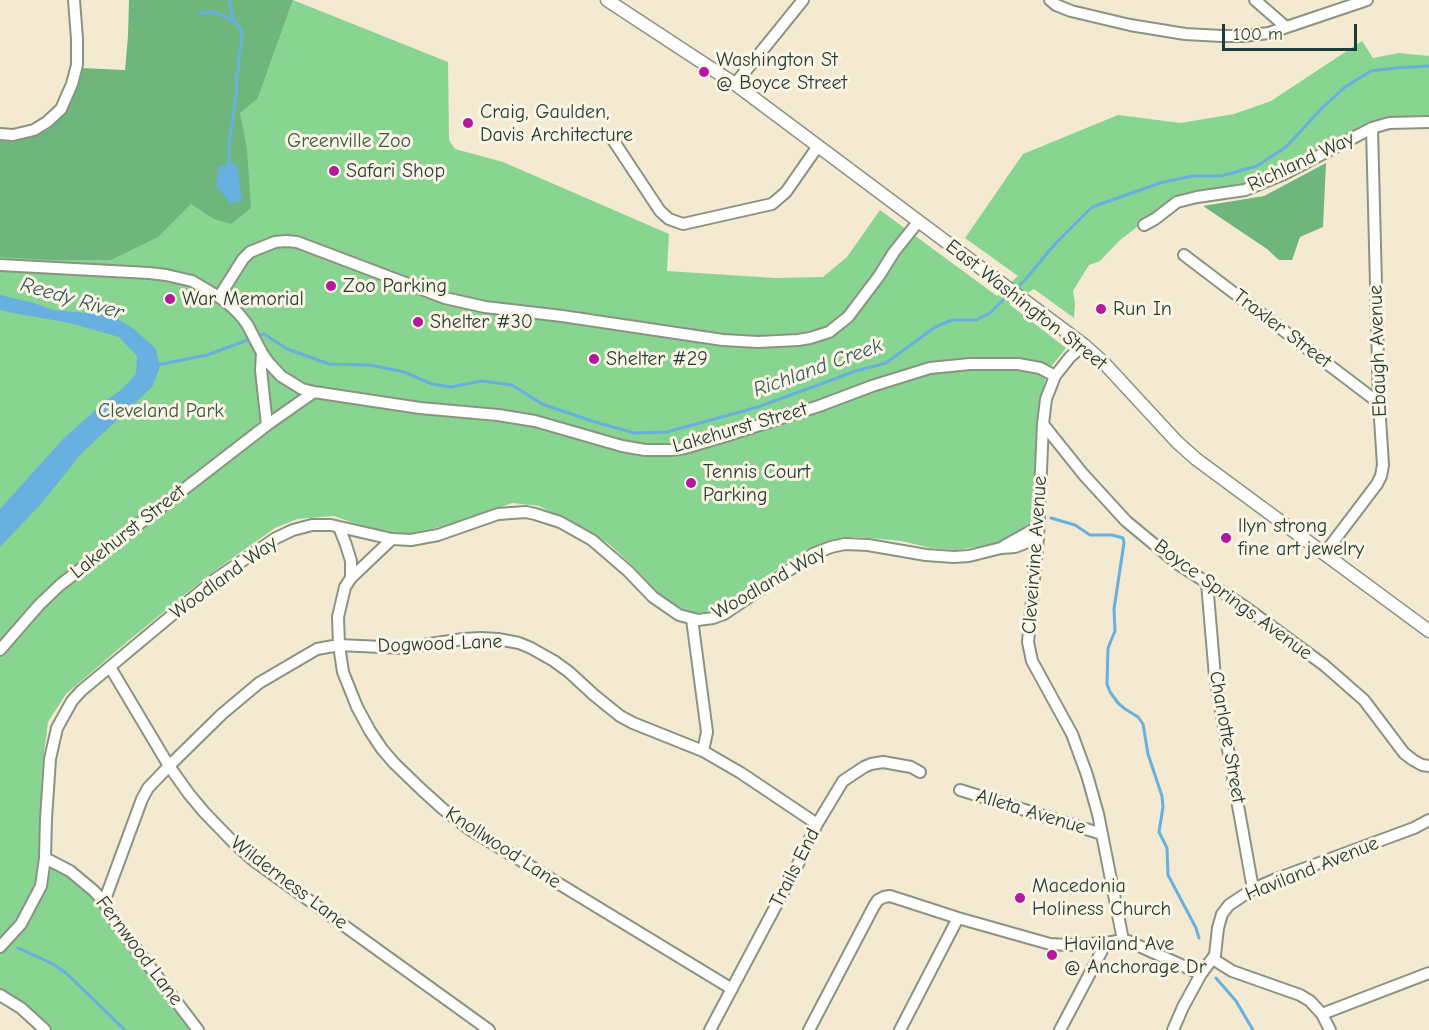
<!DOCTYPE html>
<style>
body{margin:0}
#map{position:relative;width:1429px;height:1030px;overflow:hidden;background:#f4ead1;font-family:"Comic Neue",sans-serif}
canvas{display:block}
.scale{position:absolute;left:1222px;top:24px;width:135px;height:27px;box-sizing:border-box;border:3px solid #1f3d34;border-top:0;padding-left:8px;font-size:18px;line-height:21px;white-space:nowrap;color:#1f3d34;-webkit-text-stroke:4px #fcf5e5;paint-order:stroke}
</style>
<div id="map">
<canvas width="1429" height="1030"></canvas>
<div class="scale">100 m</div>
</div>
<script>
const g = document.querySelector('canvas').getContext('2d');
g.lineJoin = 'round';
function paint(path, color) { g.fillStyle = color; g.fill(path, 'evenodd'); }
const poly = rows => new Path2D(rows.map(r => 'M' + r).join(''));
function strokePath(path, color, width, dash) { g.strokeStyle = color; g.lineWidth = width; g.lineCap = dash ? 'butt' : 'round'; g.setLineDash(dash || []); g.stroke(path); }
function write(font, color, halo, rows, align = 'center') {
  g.font = font + ' "Comic Neue",sans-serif'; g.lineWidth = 6; g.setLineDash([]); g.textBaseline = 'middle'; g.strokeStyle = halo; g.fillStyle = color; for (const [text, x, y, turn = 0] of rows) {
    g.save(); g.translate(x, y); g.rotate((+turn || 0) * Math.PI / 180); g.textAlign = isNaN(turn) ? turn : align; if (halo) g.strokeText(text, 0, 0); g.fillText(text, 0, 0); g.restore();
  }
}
const green = poly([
 [293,0,448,62,449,140,455,149,503,162,669,234,667,271,775,278,823,277,847,257,880,210,997,296,1018,276,965,238,1023,154,1118,115,1181,123,1234,114,1271,101,1362,41,1373,58,1399,53,1429,56,1429,116,1384,117,1370,123,1289,165,1262,176,1242,184,1189,194,1151,216,1119,241,1100,261,1089,265,1073,291,1075,303,1074,318,1034,289,1009,304,1066,348,1046,373,1037,444,1030,529,1003,543,957,550,931,548,901,541,858,537,842,538,807,549,724,604,705,612,695,613,681,609,657,592,633,566,609,544,581,527,539,506,512,503,458,523,404,535,371,529,334,516,297,519,275,528,210,574,128,641,66,694,48,722,42,770,39,858,62,871,86,889,100,905,191,1030,49,1030,0,993,0,139,258,98]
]);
const forest = poly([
 [129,0,293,0,258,98,240,113,247,150,251,208,231,224,214,219,191,204,158,237,111,260,49,260,0,257,0,139,49,126,81,68,125,70,128,36],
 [1326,163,1323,227,1300,237,1292,260,1279,260,1267,249,1203,206,1264,196]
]);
const water = poly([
 [237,164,242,200,231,204,216,186,219,166],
 [0,295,34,303,53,310,106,315,116,318,134,329,156,349,160,367,152,387,81,454,41,504,0,547,0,509,65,437,108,399,121,390,136,374,137,356,119,337,70,323,13,313,0,310]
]);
const stream = poly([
 [229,2,234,20],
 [199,13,216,12,235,22,241,30,242,38,239,57,239,67,236,78,237,89,229,144,229,165],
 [1014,290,1025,280,1055,244,1092,207,1160,183,1192,176,1221,176,1257,166,1286,147,1322,108,1345,87,1371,71,1395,68,1429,66],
 [157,365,207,355,264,334,287,349,329,364,370,365,404,372,432,384,451,387,482,381,512,385,542,404,592,421,634,433,667,432,758,407,856,371,886,363,935,327,952,320,976,320,990,313,1009,294],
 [1051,518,1075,525,1090,535,1112,535,1123,538,1124,543,1114,609,1115,631,1108,648,1107,684,1110,692,1118,703,1125,709,1138,717,1143,724,1148,754,1162,796,1163,807,1159,832,1167,848,1168,875,1196,928,1199,938],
 [18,948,53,964,66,973,125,1030],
 [1216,978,1236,1001,1253,1030]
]);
const minor = poly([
 [1050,0,1056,5,1071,11,1130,25,1185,34,1222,36,1243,36,1269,33,1367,0],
 [1255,0,1286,27],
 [735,84,803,0],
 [0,134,13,135,34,130,47,122,61,109,72,84,77,65,77,39,74,0],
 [613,140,660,211,669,219,683,224,772,204,786,192,818,146],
 [1144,225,1155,219,1177,202,1197,197,1245,190,1284,174,1372,128,1389,123,1429,122],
 [1184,255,1379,403],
 [0,265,149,273,166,275,192,281,219,297,231,306,239,314,247,324,262,353,269,363,281,376,302,389,314,392],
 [219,297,243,259,250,252,275,242,286,241,297,242,445,298,485,307,562,316,723,340,758,342,798,340,810,338,829,332,848,317,879,276,894,252,918,222],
 [1084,345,1070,357,1055,376,1046,399,1043,424,1038,538,1028,642,1032,661,1072,734,1087,775,1098,814,1123,940],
 [262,353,261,370,267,425],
 [1043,424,1083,474,1126,521,1178,564,1245,607,1324,665,1364,700,1404,753,1413,760,1422,765,1429,766],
 [339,527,346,545,351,561,351,578],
 [392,539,351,578,345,587,338,617,339,645,343,672,357,707,370,731,382,749,394,763,422,790,443,809,469,829,732,989],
 [1004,546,1038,527],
 [1324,554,1377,484,1381,476,1383,465,1379,403,1372,128],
 [1207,583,1215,677,1253,889],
 [692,619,707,732,703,751],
 [0,650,39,605,60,585,267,425,314,392,420,408,498,415,535,421,622,446,645,450,671,450,685,448,719,438,819,406,872,386,930,368,970,364,1018,364,1040,368,1055,376],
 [110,667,169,766,189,794,204,812,235,844,253,860,489,1030],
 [960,790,1102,834],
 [45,858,70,871,94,891,104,902,115,921,198,1030],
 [104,902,142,799,148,788,169,766,222,714,259,683,317,649,339,645,403,648,463,639,481,638,498,639,519,643,531,648,554,661,569,672,594,695,620,716,633,723,703,751,741,773,817,824],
 [0,947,21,924,41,886,45,858,46,819,50,759,57,728,72,701,81,691,214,580,276,538,293,530,312,525,331,525,392,539,411,540,438,535,498,514,526,512,535,514,560,522,592,540,628,571,653,597,679,615,698,620,713,618,724,614,813,554,831,547,845,544,868,545,926,555,954,557,969,556,1001,548,1015,547,1038,538],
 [1213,959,1232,971,1300,995,1310,1001,1322,1014,1330,1030],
 [0,995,21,1008,45,1030],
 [1322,1014,1429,973],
 [710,1030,798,864,817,824,843,781,864,767,871,764,883,762,911,767,920,772],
 [809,1030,874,906,878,900,884,897,890,896,958,918,1050,944,1069,945,1106,943,1123,940,1128,941,1201,974],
 [900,1030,958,918],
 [1060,1030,1106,943],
 [1173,1030,1183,1007,1201,974,1215,955,1218,928,1222,914,1229,905,1253,889,1276,879,1414,828,1429,820]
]);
const tertiary = poly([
 [607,0,735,84,1084,345,1104,363,1177,442,1196,459,1429,631]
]);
const markers = [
 [704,72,6,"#b5179e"],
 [468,123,6,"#b5179e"],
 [334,171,6,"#b5179e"],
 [331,286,6,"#b5179e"],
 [170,299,6,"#b5179e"],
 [1101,309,6,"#b5179e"],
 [418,322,6,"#b5179e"],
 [594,359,6,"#b5179e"],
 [691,483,6,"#b5179e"],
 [1226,538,6,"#b5179e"],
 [1020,898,6,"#b5179e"],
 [1052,955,6,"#b5179e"]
];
const poiNames = [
 ["Washington St",716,60],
 ["@ Boyce Street",716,83],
 ["Craig, Gaulden,",480,112],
 ["Davis Architecture",480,135],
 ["Safari Shop",346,171],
 ["Zoo Parking",343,286],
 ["War Memorial",182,299],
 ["Run In",1113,309],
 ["Shelter #30",430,322],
 ["Shelter #29",606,359],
 ["Tennis Court",703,472],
 ["Parking",703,495],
 ["llyn strong",1238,526],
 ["fine art jewelry",1238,549],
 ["Macedonia",1032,886],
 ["Holiness Church",1032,909],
 ["Haviland Ave",1064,944],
 ["@ Anchorage Dr",1064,967]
];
const parkNames = [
 ["Greenville Zoo",349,141],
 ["Cleveland Park",161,411]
];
const streetNames = [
 ["Richland Way",1301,162,-25],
 ["East Washington Street",1026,305,38],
 ["Traxler Street",1282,329,37],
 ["Ebaugh Avenue",1378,351,-92],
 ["Lakehurst Street",740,428,-16],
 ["Lakehurst Street",128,532,-38],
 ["Cleveirvine Avenue",1035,555,-86],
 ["Woodland Way",224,578,-36],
 ["Woodland Way",769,583,-30],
 ["Boyce Springs Avenue",1233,600,36],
 ["Dogwood Lane",440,644,-2],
 ["Charlotte Street",1227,737,80],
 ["Alleta Avenue",1031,812,17],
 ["Knollwood Lane",503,848,33],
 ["Trails End",795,868,-63],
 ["Haviland Avenue",1312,869,-22],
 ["Wilderness Lane",289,883,37],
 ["Fernwood Lane",139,951,53]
];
const waterNames = [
 ["Reedy River",72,299,16],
 ["Richland Creek",818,368,-20]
];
paint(green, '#88d491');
paint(forest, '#6eb67b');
paint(water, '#67b0df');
strokePath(stream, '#67b0df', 3);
strokePath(minor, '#8a9482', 14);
strokePath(tertiary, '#8a9482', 15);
strokePath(minor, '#fff', 10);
strokePath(tertiary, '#fff', 12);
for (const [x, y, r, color] of markers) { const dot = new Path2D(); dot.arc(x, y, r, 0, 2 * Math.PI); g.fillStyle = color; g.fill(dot); strokePath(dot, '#fcf5e5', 2); }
write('20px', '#1f3d34', '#fcf5e5', poiNames, 'left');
write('20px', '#345b47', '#fcf5e5', parkNames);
write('20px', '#1f3d34', '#fcf5e5', streetNames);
write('italic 21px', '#315a5f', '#fcf5e5', waterNames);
</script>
